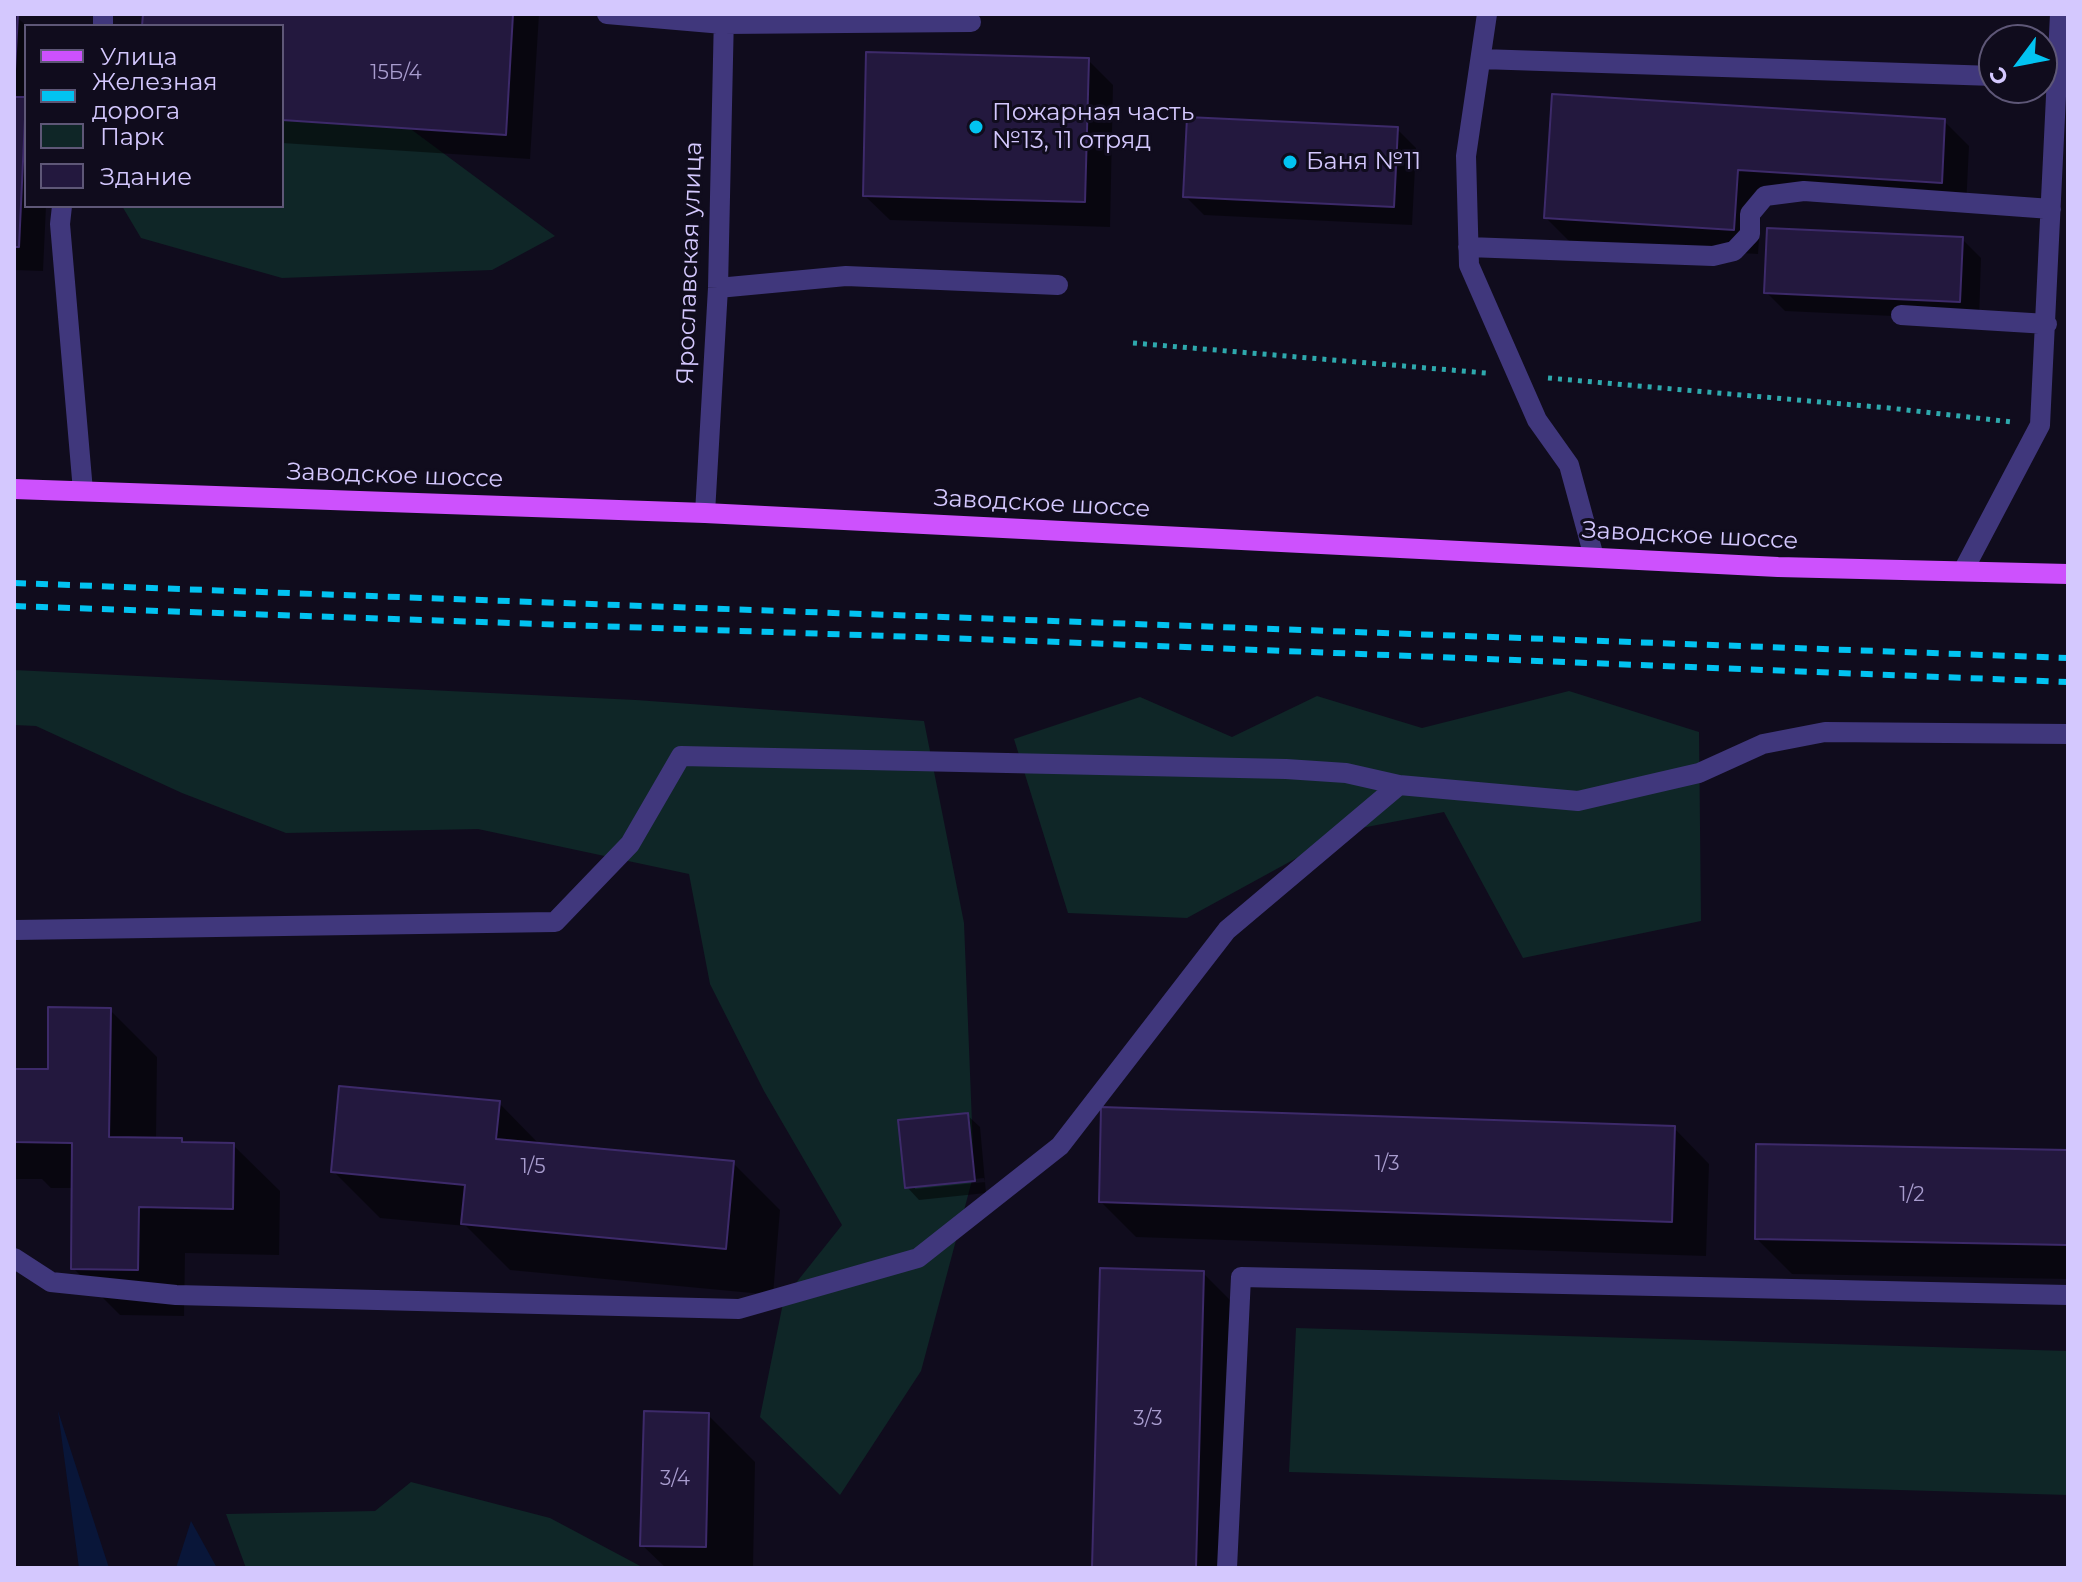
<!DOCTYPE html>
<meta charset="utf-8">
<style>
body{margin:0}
#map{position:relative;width:2082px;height:1582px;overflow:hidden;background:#100c1d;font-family:Montserrat,sans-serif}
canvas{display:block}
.frame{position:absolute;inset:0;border:16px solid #d4c8fe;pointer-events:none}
.legend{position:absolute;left:24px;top:24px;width:260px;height:184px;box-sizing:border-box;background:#100c1d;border:2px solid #5e5777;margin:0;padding:10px 14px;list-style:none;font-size:24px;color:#d4c8fe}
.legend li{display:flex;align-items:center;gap:16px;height:40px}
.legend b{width:40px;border:2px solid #5e5777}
.north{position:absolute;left:1978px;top:24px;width:80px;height:80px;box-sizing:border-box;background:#100c1d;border:2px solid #5e5777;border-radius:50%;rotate:238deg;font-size:22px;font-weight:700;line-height:32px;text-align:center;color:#d4c8fe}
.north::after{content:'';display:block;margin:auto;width:28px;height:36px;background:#02c3f1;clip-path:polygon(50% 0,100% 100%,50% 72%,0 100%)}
</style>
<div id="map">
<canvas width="2082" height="1582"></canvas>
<div class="frame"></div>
<ul class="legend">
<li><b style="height:10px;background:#cd51fd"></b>Улица</li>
<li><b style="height:10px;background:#02c3f1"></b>Железная дорога</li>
<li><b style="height:22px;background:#0f2627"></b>Парк</li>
<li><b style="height:22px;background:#23183e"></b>Здание</li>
</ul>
<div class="north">С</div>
</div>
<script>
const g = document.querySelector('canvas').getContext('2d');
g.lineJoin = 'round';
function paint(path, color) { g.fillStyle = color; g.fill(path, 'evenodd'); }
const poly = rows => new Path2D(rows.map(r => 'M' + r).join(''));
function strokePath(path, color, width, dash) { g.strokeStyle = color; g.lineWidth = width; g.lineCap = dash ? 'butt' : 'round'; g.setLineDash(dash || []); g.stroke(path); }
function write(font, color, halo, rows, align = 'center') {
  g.font = font + ' Montserrat,sans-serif'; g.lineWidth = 6; g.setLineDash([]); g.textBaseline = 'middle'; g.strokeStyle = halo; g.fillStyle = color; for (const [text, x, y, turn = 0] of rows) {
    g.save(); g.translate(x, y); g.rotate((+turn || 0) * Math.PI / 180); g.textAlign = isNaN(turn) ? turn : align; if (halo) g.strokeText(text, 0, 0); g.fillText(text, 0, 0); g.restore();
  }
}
const green = poly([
 [282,106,404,124,555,236,492,270,282,278,141,238,122,206,282,206],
 [14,670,636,700,924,721,964,923,974,1173,921,1371,840,1495,760,1417,784,1298,842,1225,764,1091,710,984,689,874,478,829,286,833,182,793,36,726,14,725],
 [1569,691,1699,732,1701,921,1523,958,1444,812,1346,831,1187,918,1068,913,1014,739,1140,697,1232,737,1317,696,1422,728],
 [1296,1328,2068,1351,2068,1495,1289,1472],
 [411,1482,550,1518,644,1568,246,1568,226,1514,375,1511]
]);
const water = poly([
 [58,1411,109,1568,79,1568],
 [191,1521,217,1568,176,1568]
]);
const shadow = poly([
 [145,14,539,14,530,159,282,143,282,26,144,26],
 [14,15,27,26,26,206,46,206,43,271,14,270],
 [1088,60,1113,85,1110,227,890,220,865,196],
 [1554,97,1944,121,1969,146,1966,207,1762,194,1758,254,1571,243,1546,218],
 [1397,129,1416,148,1412,225,1204,215,1185,196],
 [1962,239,1981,258,1979,320,1785,311,1766,292],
 [110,1010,157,1057,156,1140,181,1140,184,1144,233,1145,280,1191,279,1255,185,1253,184,1316,120,1315,73,1268,74,1188,51,1188,42,1179,14,1179,14,1071,50,1071],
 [499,1103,540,1145,733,1163,780,1210,773,1295,510,1270,466,1226,380,1218,333,1171],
 [967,1115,980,1127,986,1193,919,1200,907,1187],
 [984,1178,985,1182,915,1189,915,1185],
 [1674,1128,1709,1164,1706,1256,1136,1237,1101,1202],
 [2068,1152,2068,1279,1792,1274,1757,1239],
 [1203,1273,1238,1308,1231,1568,1094,1568],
 [708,1415,755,1462,753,1568,666,1568,642,1545]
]);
const building = poly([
 [14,14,18,14,14,89,14,14],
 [143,14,513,14,506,135,282,120,282,26,142,26,143,14],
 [866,52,1089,58,1085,202,863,196,866,52],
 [1552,94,1945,119,1942,183,1738,170,1734,230,1544,218,1552,94],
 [14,97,26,97,19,247,14,247,14,97],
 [1187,117,1398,127,1394,207,1183,197,1187,117],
 [1767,228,1963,237,1960,302,1764,293,1767,228],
 [48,1007,111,1008,109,1137,182,1138,182,1142,234,1143,233,1209,139,1207,138,1270,71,1269,72,1143,14,1142,14,1069,48,1069,48,1007],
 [339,1086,500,1101,496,1139,734,1161,726,1249,461,1224,465,1185,331,1172,339,1086],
 [1101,1107,1675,1126,1672,1222,1099,1202,1101,1107],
 [968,1113,975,1181,905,1188,898,1120,968,1113],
 [1756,1144,2068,1150,2068,1245,1755,1239,1756,1144],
 [1100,1268,1204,1271,1196,1568,1092,1568,1100,1268],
 [644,1411,709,1413,706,1547,640,1546,644,1411]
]);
const path = poly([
 [1133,343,1486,373],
 [1548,378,1889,408,2012,422]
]);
const minor = poly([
 [607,14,723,24,971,22],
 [1487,14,1466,156,1469,265,1537,420,1569,465,1594,557],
 [103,26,103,14],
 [1481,59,1994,76],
 [62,206,60,224,83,491],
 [1468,247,1713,256,1734,251,1750,234,1750,214,1765,196,1804,191,2051,209],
 [718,288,846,276,1058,285],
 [1901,315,2047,324],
 [705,513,718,288,724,14],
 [1963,571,2040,425,2060,14],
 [14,930,555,922,630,844,681,756,1286,769,1346,773,1399,785,1578,801,1699,773,1763,744,1825,732,2068,734],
 [14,1258,51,1282,176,1295,739,1309,918,1258,1060,1146,1227,930,1399,785],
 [1227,1568,1241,1277,2068,1295]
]);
const major = poly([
 [14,489,705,513,1778,567,2068,574]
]);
const rail = poly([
 [14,583,2068,658],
 [14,606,1033,641,2068,682]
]);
const markers = [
 [976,127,8,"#02c3f1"],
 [1290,162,8,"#02c3f1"]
];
const numberNames = [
 ["15Б/4",396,73],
 ["1/3",1387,1164],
 ["1/5",533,1167],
 ["1/2",1912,1195],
 ["3/3",1148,1419],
 ["3/4",675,1479]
];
const poiNames = [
 ["Пожарная часть",992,113],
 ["№13, 11 отряд",992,141],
 ["Баня №11",1306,162]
];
const streetNames = [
 ["Ярославская улица",690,263,-88],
 ["Заводское шоссе",395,476,2],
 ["Заводское шоссе",1042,504,3],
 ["Заводское шоссе",1690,536,3]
];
paint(green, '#0f2627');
paint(water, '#091639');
paint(shadow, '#0007');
paint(building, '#23183e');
strokePath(building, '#3d2a6a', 2);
strokePath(path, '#2ea9ad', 5, [4, 6]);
strokePath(minor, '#40377c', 20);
strokePath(major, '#cd51fd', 20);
strokePath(rail, '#02c3f1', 6, [12, 10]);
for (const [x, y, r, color] of markers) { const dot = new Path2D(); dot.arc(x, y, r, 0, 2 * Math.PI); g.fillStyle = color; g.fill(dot); strokePath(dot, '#100c1d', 3); }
write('20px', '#a89cce', null, numberNames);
write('24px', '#d4c8fe', '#100c1d', poiNames, 'left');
write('24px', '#d4c8fe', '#100c1d', streetNames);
</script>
